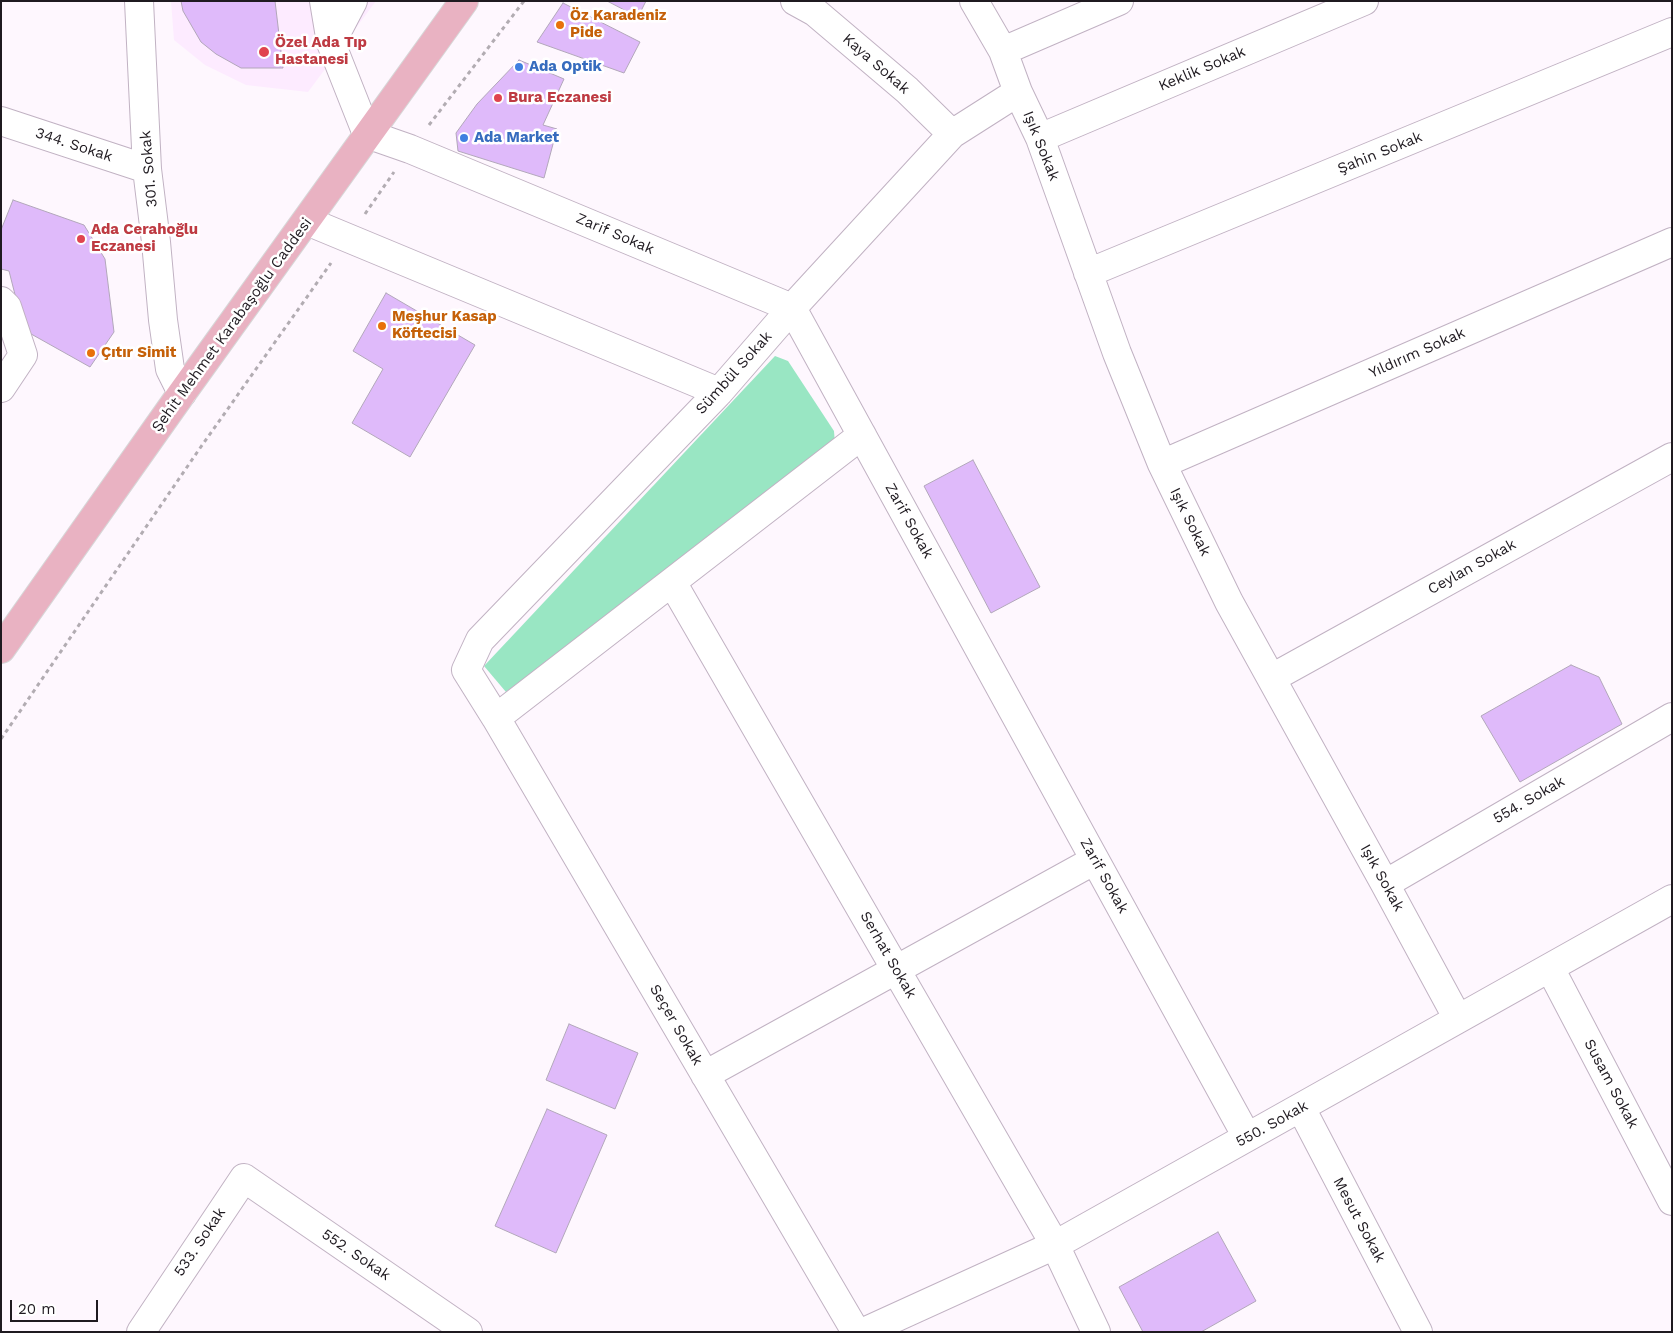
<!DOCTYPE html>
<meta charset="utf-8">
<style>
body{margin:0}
#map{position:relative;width:1673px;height:1333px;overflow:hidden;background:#fef7fe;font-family:"Work Sans",sans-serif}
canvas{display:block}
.frame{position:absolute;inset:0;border:2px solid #1f1a20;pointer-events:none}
.scale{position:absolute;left:10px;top:1300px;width:88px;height:22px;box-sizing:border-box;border:2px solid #1f1a20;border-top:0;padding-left:6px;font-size:15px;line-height:18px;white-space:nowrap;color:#1f1a20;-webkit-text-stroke:4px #fff;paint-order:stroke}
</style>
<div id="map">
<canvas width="1673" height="1333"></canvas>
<div class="frame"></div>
<div class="scale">20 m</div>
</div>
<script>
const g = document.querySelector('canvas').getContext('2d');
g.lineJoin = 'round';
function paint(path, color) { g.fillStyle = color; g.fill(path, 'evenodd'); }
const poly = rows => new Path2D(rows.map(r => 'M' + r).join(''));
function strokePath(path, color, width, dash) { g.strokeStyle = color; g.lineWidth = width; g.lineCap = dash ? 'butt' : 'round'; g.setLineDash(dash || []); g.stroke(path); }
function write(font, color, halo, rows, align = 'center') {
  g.font = font + ' "Work Sans",sans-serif'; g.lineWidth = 5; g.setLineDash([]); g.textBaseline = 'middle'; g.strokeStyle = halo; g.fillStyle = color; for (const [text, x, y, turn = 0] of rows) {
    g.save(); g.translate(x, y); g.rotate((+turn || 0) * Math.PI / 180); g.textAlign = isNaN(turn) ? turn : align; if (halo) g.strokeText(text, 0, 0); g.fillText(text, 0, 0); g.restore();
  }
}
const built = poly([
 [171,1,376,1,308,92,246,85,205,65,174,40]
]);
const green = poly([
 [775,356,788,361,834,431,835,444,506,692,484,666]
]);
const building = poly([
 [181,1,275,1,283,68,241,68,216,54,201,42,183,11,181,1],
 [607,1,646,1,638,17,607,1],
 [563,3,640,42,624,73,537,42,563,3],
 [519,60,564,79,543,125,557,129,544,178,458,151,456,133,477,104,519,60],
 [13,200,84,225,105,259,114,332,90,367,24,330,9,271,1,269,1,230,13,200],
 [386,293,475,345,410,457,352,423,383,369,353,351,386,293],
 [973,460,1040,587,991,613,924,486,973,460],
 [1571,665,1599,677,1622,724,1520,782,1481,716,1571,665],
 [569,1024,638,1053,615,1109,546,1080,569,1024],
 [547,1109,607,1135,556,1253,495,1226,547,1109],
 [1218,1232,1256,1301,1201,1332,1143,1332,1119,1287,1218,1232]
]);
const path = poly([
 [429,125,524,1],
 [365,214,394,172],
 [1,739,198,451,331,263]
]);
const minor = poly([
 [139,1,147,169,156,242,163,320,170,369,182,393],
 [324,1,331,43,367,134,410,149,792,308,1247,1137],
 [795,1,815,12,907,90,952,134],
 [974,1,1003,51,1018,92,1040,138,1117,353,1162,464,1229,602,1385,884,1458,1019],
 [331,43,353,1],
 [1003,51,1119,1],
 [1,121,147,169],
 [1040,138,1364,1],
 [307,221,719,392],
 [1088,273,1672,32],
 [1,301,7,307,23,355,1,388],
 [1162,464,1672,242],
 [672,582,1055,1245,1096,1332],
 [1272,678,1672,457],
 [496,718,862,435],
 [1385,884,1672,717],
 [1550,968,1672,1201],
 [705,1075,1095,860],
 [1301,1108,1418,1332],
 [141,1332,244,1178,468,1332],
 [856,1332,496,718,466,670,480,640,719,392,792,308,952,134,1018,92],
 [864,1332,1055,1245,1672,899]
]);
const major = poly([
 [1,649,182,393,464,1]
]);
const markers = [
 [560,25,5,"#e8710a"],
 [264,52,6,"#e0444e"],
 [519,67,5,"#3f7fe0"],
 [498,98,5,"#e0444e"],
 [464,138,5,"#3f7fe0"],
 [81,239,5,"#e0444e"],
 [382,326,5,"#e8710a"],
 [91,353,5,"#e8710a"]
];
const foodNames = [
 ["Öz Karadeniz",570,16],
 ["Pide",570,33],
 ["Meşhur Kasap",392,317],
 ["Köftecisi",392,334],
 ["Çıtır Simit",101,353]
];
const healthNames = [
 ["Özel Ada Tıp",275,43],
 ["Hastanesi",275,60],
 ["Bura Eczanesi",508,98],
 ["Ada Cerahoğlu",91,230],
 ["Eczanesi",91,247]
];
const streetNames = [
 ["Kaya Sokak",876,64,41],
 ["Keklik Sokak",1202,69,-23],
 ["344. Sokak",74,145,18],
 ["Işık Sokak",1041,146,68],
 ["Şahin Sokak",1380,153,-22],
 ["301. Sokak",149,169,-95],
 ["Zarif Sokak",615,234,23],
 ["Şehit Mehmet Karabaşoğlu Caddesi",232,325,-54],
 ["Yıldırım Sokak",1417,353,-24],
 ["Sümbül Sokak",734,373,-48],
 ["Zarif Sokak",909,521,61],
 ["Işık Sokak",1190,522,64],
 ["Ceylan Sokak",1472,567,-29],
 ["554. Sokak",1529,800,-30],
 ["Zarif Sokak",1104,876,61],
 ["Işık Sokak",1382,878,61],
 ["Serhat Sokak",888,955,60],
 ["Seçer Sokak",676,1025,60],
 ["Susam Sokak",1611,1084,62],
 ["550. Sokak",1272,1124,-29],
 ["Mesut Sokak",1359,1220,62],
 ["533. Sokak",200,1242,-56],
 ["552. Sokak",356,1255,34]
];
const shopNames = [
 ["Ada Optik",529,67],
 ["Ada Market",474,138]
];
paint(built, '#fdebff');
paint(green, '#99e6c3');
paint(building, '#dfbafa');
strokePath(building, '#b2a7ba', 1);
strokePath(minor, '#c1b2c3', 30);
strokePath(major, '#d7d6d7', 30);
strokePath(path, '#b2acb2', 3, [4, 4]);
strokePath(minor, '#fff', 28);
strokePath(major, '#e9b2c2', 28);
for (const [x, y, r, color] of markers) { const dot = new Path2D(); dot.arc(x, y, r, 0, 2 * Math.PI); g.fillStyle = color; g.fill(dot); strokePath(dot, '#fff', 2); }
write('bold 15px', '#c56008', '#fff', foodNames, 'left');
write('bold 15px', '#be3a42', '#fff', healthNames, 'left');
write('15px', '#1f1a20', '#fff', streetNames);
write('bold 15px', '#366cbe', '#fff', shopNames, 'left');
</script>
